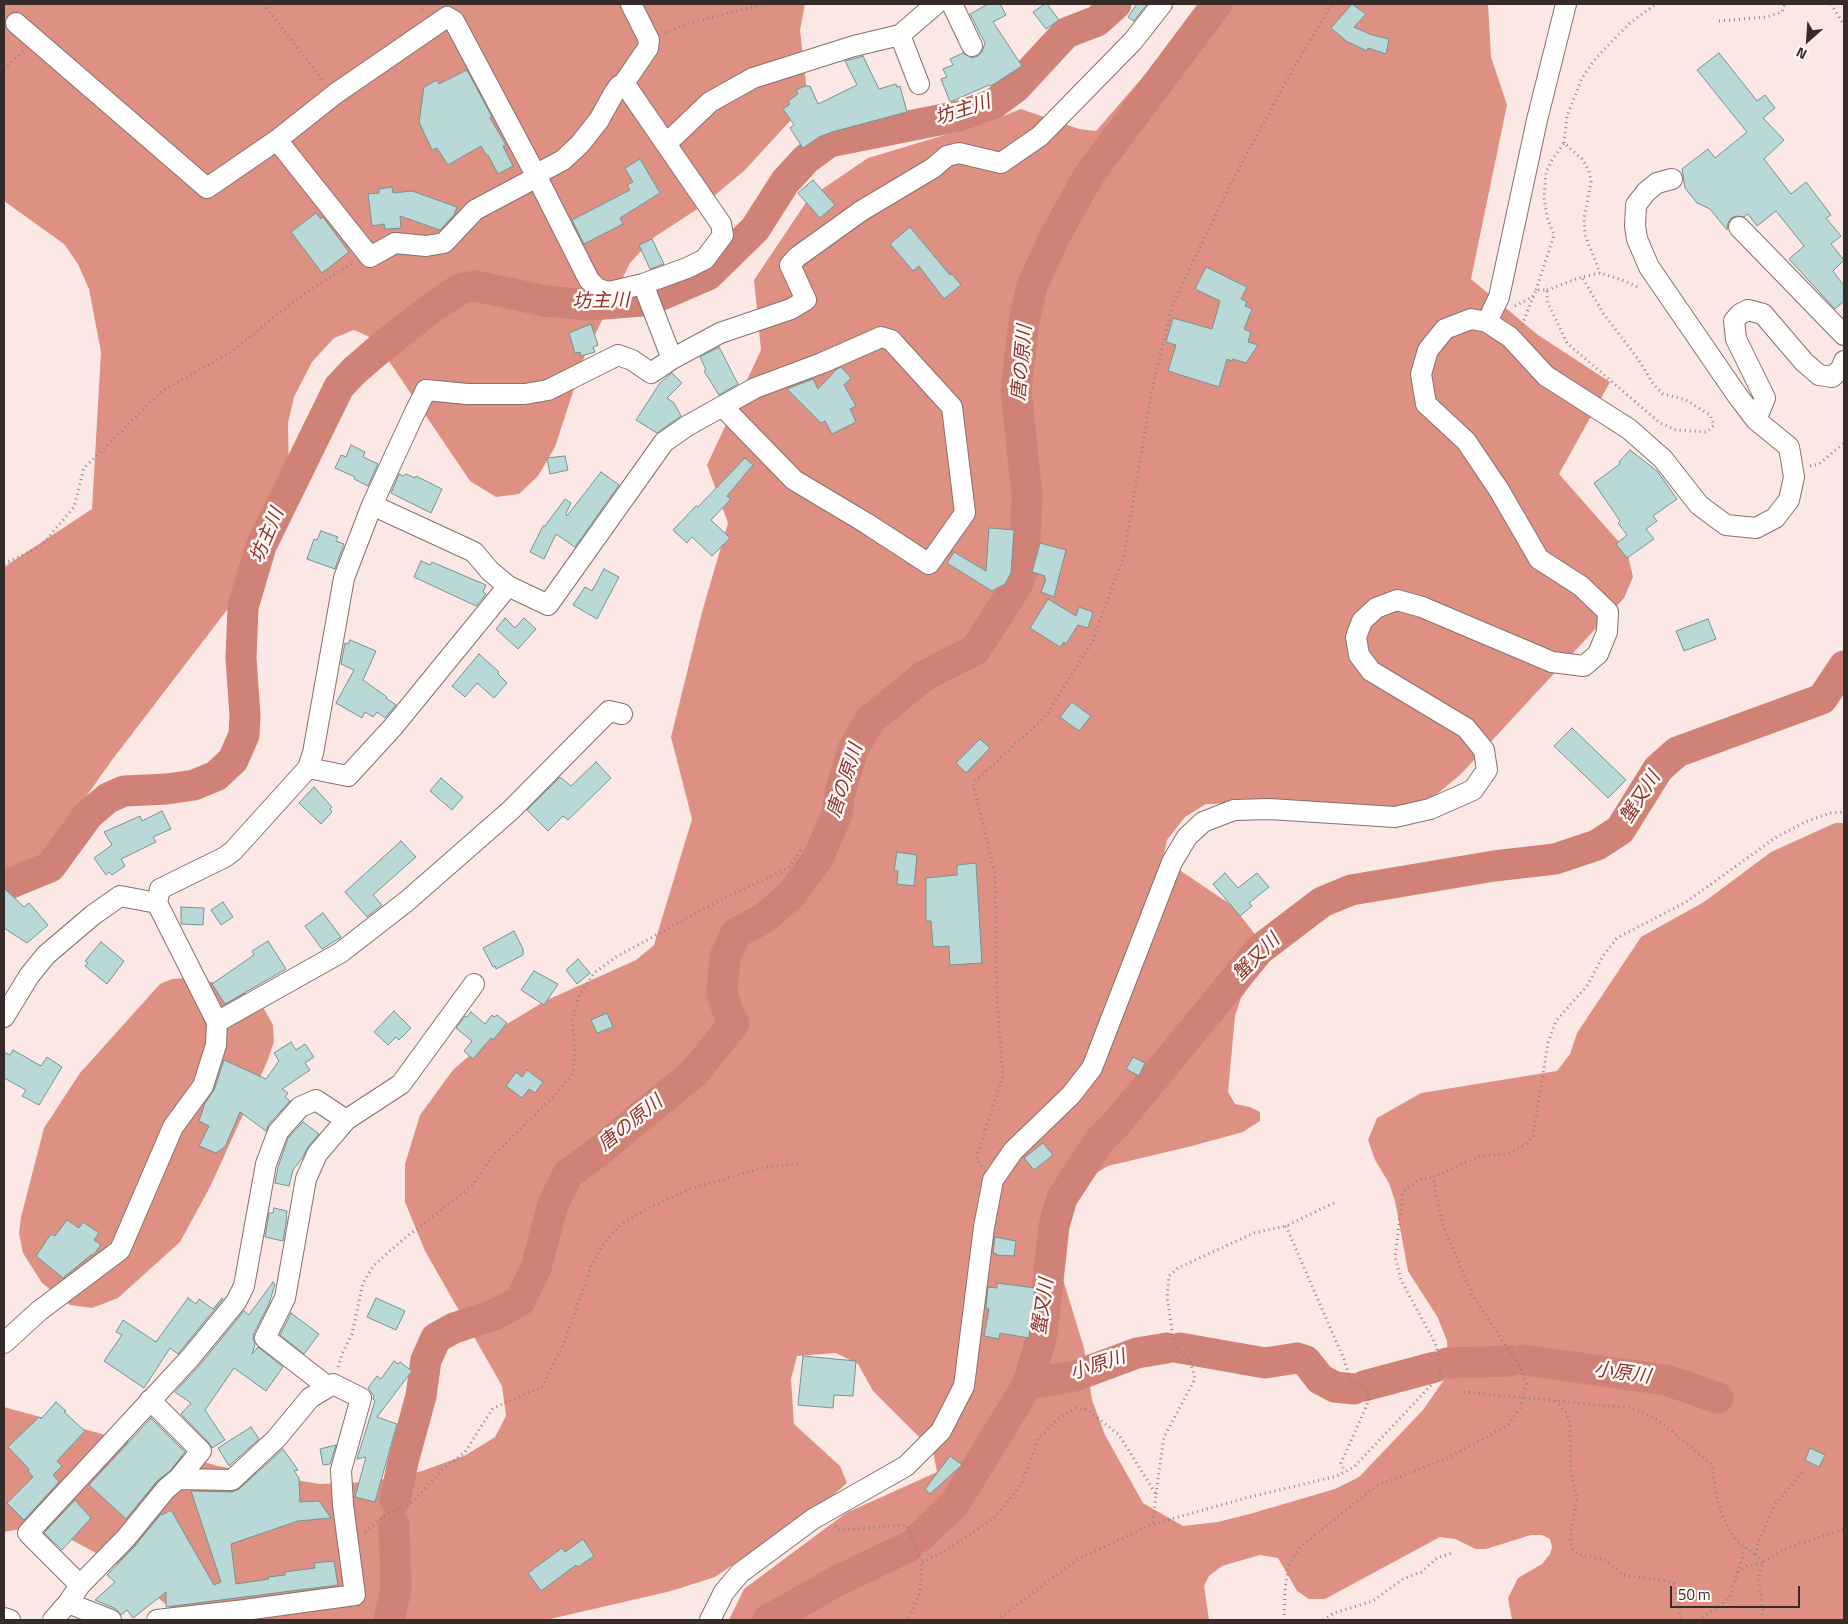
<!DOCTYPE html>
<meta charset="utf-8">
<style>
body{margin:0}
#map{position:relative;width:1848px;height:1624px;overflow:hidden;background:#fbe8e5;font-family:"Titillium Web",sans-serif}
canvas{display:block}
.frame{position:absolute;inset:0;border:5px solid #372b29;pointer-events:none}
.north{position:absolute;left:1783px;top:15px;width:50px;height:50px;-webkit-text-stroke:4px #fff9f7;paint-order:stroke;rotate:206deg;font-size:14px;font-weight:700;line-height:20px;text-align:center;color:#372b29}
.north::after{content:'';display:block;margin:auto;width:18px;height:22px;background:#372b29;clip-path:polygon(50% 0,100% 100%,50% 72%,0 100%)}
.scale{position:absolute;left:1670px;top:1586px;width:130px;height:22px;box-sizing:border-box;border:2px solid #372b29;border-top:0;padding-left:6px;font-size:15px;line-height:18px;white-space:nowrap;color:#372b29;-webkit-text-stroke:4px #fff9f7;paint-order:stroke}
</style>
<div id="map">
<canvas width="1848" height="1624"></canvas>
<div class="frame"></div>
<div class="north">N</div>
<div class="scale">50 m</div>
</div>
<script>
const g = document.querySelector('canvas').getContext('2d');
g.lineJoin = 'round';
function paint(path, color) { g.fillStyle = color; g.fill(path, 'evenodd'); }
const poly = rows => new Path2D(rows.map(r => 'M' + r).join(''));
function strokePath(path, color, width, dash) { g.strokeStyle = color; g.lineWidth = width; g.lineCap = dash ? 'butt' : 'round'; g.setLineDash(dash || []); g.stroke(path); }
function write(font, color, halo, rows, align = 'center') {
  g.font = font + ' "Titillium Web","Noto Sans JP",sans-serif'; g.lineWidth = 5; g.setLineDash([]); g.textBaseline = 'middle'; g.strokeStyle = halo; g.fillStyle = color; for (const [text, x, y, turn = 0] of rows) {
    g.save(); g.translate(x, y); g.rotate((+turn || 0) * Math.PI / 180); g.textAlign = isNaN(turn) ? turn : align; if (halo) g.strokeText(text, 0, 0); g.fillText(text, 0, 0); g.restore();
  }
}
const forest = poly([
 [4,4,805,4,800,30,807,92,800,110,745,170,702,206,653,238,630,263,585,355,555,447,538,476,519,494,496,497,470,481,374,339,354,330,334,338,312,362,294,397,288,423,289,474,285,499,265,546,230,606,112,760,4,913,4,567,92,509,101,352,89,289,78,264,64,244,4,201],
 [1200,4,1488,4,1491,57,1507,105,1471,279,1538,335,1610,382,1559,474,1627,551,1633,577,1624,598,1461,774,1430,800,1406,809,1255,803,1206,804,1185,817,1167,840,1163,859,1233,906,1268,951,1265,964,1241,998,1235,1016,1228,1092,1235,1104,1250,1107,1260,1112,1260,1121,1243,1132,1192,1146,1108,1166,1073,1187,1067,1198,1061,1273,1084,1348,1092,1400,1105,1435,1143,1503,1183,1526,1218,1522,1253,1513,1335,1489,1359,1477,1423,1410,1448,1374,1447,1341,1438,1318,1408,1271,1395,1201,1389,1183,1375,1160,1368,1140,1377,1118,1421,1093,1557,1071,1570,1054,1577,1033,1641,937,1704,902,1771,852,1835,823,1844,823,1844,1620,1512,1620,1508,1598,1518,1578,1542,1564,1550,1554,1552,1547,1550,1539,1542,1535,1531,1535,1486,1549,1476,1549,1455,1539,1440,1537,1325,1599,1309,1599,1297,1591,1278,1558,1260,1555,1222,1566,1209,1576,1204,1586,1209,1620,729,1620,744,1589,846,1513,937,1472,933,1451,873,1391,858,1364,836,1353,797,1356,791,1379,794,1424,840,1466,847,1483,829,1499,715,1577,671,1591,546,1620,184,1620,125,1569,72,1540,31,1527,4,1532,4,1407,218,1466,319,1484,370,1482,422,1471,466,1455,495,1437,506,1416,502,1386,425,1251,405,1202,405,1164,420,1115,453,1070,502,1027,545,1001,636,960,654,945,692,819,671,737,702,612,728,523,707,465,761,350,754,280,809,198,868,158,988,122,1021,109,1079,129,1096,131,1195,17],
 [189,978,222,984,246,993,264,1009,273,1025,274,1042,267,1062,210,1187,180,1242,118,1298,92,1308,70,1305,42,1283,23,1253,19,1233,21,1217,44,1128,80,1073,160,984,172,979]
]);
const river = poly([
 [659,296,708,275,755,229,785,182,806,159,829,142,959,116,993,104,1015,88,1066,33,1097,21,1116,4],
 [4,886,50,867,88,815,108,798,124,791,167,789,194,785,216,776,233,760,244,735,245,716,241,658,243,607,261,546,339,387,354,371,383,346,429,310,461,288,476,286,545,301,591,305,642,301],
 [1180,1348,1265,1363,1297,1358,1306,1361,1320,1379,1335,1387,1354,1389],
 [1524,1360,1666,1380,1718,1398],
 [1447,1363,1509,1361],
 [1028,1384,1075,1376,1137,1353,1167,1348],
 [1364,1386,1435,1367],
 [395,1500,403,1462,421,1396,426,1360,436,1338,454,1328,494,1315,520,1301,536,1268,553,1204,568,1174,601,1150,630,1125,694,1073,734,1023,728,1012,722,993,725,957,736,933,763,919,792,894,818,858,837,814,840,793,853,749,870,720,924,676,975,650,1017,585,1024,564,1027,496,1016,390,1024,321,1032,286,1055,236,1089,175,1217,4],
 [920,1537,955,1503,1028,1384,1042,1335,1054,1226,1062,1198,1100,1140,1117,1123,1259,950,1322,902,1351,890,1494,866,1555,859,1597,845,1620,830,1658,769,1677,752,1822,699,1844,666],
 [389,1620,396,1588,394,1525],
 [768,1620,837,1581,908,1547]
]);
const building = poly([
 [988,4,1000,4,1006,15,993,22,1022,66,991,86,989,85,950,102,941,79,947,77,943,69,953,65,950,59,963,53,972,58,978,56,982,52,985,43,970,14,988,4],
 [1045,4,1047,4,1059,20,1046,29,1033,12,1045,4],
 [1137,4,1147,4,1134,21,1128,17,1137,4],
 [1352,4,1366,14,1354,27,1372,35,1389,39,1386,54,1368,48,1367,51,1346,41,1331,28,1352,4],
 [1719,53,1757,101,1765,95,1775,108,1763,118,1784,140,1764,159,1791,194,1806,182,1831,215,1826,218,1841,236,1831,244,1844,260,1833,271,1844,286,1844,301,1835,309,1789,259,1804,246,1776,211,1757,226,1748,214,1744,217,1736,216,1731,218,1728,223,1727,230,1710,209,1697,203,1685,188,1682,169,1708,149,1715,158,1747,132,1697,70,1719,53],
 [863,56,879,89,896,84,897,87,900,86,907,112,832,132,819,137,803,148,790,128,794,125,783,109,790,104,788,101,798,94,796,90,805,86,810,86,818,104,857,85,845,61,863,56],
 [467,70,492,117,490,118,506,145,503,146,513,166,498,174,488,155,487,156,481,146,448,165,437,148,432,150,419,122,424,87,437,80,439,84,467,70],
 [640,159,660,193,620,218,623,224,584,244,572,220,630,190,627,185,633,182,625,168,640,159],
 [813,180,835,205,820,218,798,193,813,180],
 [392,187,393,193,412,191,457,207,454,215,440,230,400,216,401,228,388,229,385,229,384,224,372,226,368,194,379,193,379,189,392,187],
 [316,213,321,219,323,217,349,252,322,273,291,232,316,213],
 [910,227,950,275,951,273,961,285,944,299,919,266,913,271,890,244,910,227],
 [652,239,664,264,650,269,639,245,652,239],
 [1206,267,1247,287,1241,299,1247,302,1245,306,1252,309,1244,329,1251,332,1248,342,1258,345,1246,363,1233,359,1232,361,1227,359,1219,387,1168,371,1176,345,1166,342,1173,318,1212,329,1220,301,1195,289,1206,267],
 [591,324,598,345,593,347,595,352,581,356,580,352,575,353,569,333,591,324],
 [719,347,738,384,719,395,704,371,706,370,700,357,719,347],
 [841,367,851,378,844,385,856,406,850,409,856,422,832,434,825,421,821,423,787,389,813,379,818,389,837,369,841,367],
 [672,373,682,383,667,398,674,403,681,416,657,433,636,420,660,383,672,373],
 [351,445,365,452,363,457,378,464,368,486,354,479,355,477,335,468,341,455,346,457,351,445],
 [1630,450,1657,471,1677,499,1653,516,1657,521,1646,529,1654,539,1627,558,1616,544,1627,535,1618,523,1620,521,1594,483,1620,464,1619,462,1630,450],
 [565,456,568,470,550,474,547,458,565,456],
 [745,458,753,465,727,496,731,499,711,520,730,538,712,556,692,537,687,543,673,530,696,506,698,507,745,458],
 [601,472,619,485,575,547,556,534,544,559,530,552,543,526,545,526,565,499,571,503,566,513,567,516,601,472],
 [399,474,403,476,406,474,415,478,416,476,442,489,431,513,391,493,399,474],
 [989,528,1014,530,1011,573,1005,584,992,591,947,563,954,552,986,571,989,528],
 [321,531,338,537,336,541,344,544,335,569,307,559,314,539,317,540,321,531],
 [1040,543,1066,550,1054,597,1041,592,1046,579,1044,578,1045,576,1032,572,1040,543],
 [421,561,430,565,432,562,486,585,483,592,486,594,476,606,414,577,421,561],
 [604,569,619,577,597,619,573,605,585,587,592,591,604,569],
 [1048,599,1076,616,1079,607,1093,612,1088,628,1078,625,1066,644,1064,642,1060,647,1030,628,1048,599],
 [505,618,515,628,524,618,536,629,518,649,496,629,505,618],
 [1708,619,1716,639,1684,651,1676,631,1708,619],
 [350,640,376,651,363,680,387,697,386,698,396,705,385,718,377,712,373,717,365,712,362,718,336,703,354,670,341,664,345,643,348,644,350,640],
 [479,654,499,672,498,674,507,683,494,698,477,683,465,697,452,686,479,654],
 [1072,702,1091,716,1079,731,1060,717,1072,702],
 [1572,728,1626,780,1608,798,1554,746,1572,728],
 [980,739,990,748,966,773,956,763,980,739],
 [596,762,611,778,568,820,563,816,548,831,527,810,560,777,571,786,596,762],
 [441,778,463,797,452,810,430,791,441,778],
 [314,787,332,807,330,809,332,812,321,824,299,803,314,787],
 [162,811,171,829,153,837,156,842,121,859,125,866,112,875,109,872,106,875,94,858,112,845,104,832,140,816,142,821,162,811],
 [401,841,416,857,373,895,382,905,367,917,345,892,401,841],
 [897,852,917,855,914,886,897,884,898,871,894,871,897,852],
 [976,863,982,963,950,965,949,946,933,947,931,921,926,921,926,878,957,875,957,865,976,863],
 [1225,873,1238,888,1257,873,1269,887,1249,903,1252,906,1240,916,1213,884,1225,873],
 [4,888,24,907,29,903,48,925,27,943,4,928,4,888],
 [223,902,233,917,221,925,211,910,223,902],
 [181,907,204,908,203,925,181,924,181,907],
 [323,913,341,937,322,949,305,926,323,913],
 [514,931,523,949,523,955,496,969,495,966,493,967,483,948,514,931],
 [268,941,286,969,225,1004,212,984,254,955,252,951,268,941],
 [101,942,124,961,107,984,85,966,88,963,85,961,101,942],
 [578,959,590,973,577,984,566,970,578,959],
 [534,971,558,984,544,1005,521,990,534,971],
 [394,1011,411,1028,399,1040,396,1037,388,1045,374,1032,394,1011],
 [471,1012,485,1024,492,1015,494,1017,497,1015,507,1023,493,1040,491,1038,473,1059,464,1051,472,1041,456,1028,465,1016,467,1017,471,1012],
 [607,1013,613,1027,597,1033,591,1020,607,1013],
 [291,1042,296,1050,305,1044,314,1057,305,1063,310,1070,282,1089,288,1093,285,1097,290,1101,269,1124,266,1131,240,1112,225,1147,216,1153,199,1146,209,1126,199,1121,205,1103,214,1090,224,1060,266,1079,279,1061,274,1053,291,1042],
 [13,1050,41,1066,47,1057,62,1067,39,1105,22,1096,26,1090,4,1078,4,1052,10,1055,13,1050],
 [1133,1057,1145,1063,1139,1076,1126,1069,1133,1057],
 [527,1070,543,1082,535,1093,529,1089,522,1098,506,1086,516,1072,522,1077,527,1070],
 [303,1122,319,1134,308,1147,303,1157,293,1170,289,1186,275,1183,278,1167,288,1138,303,1122],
 [1043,1143,1053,1155,1034,1170,1024,1158,1043,1143],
 [274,1208,287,1211,286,1217,287,1217,283,1241,265,1237,269,1213,273,1213,274,1208],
 [67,1220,79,1228,83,1222,99,1233,94,1240,101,1245,93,1255,91,1255,63,1278,36,1256,51,1234,55,1236,67,1220],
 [995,1237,1016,1241,1014,1256,996,1255,997,1254,993,1253,995,1237],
 [273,1282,275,1284,269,1304,254,1333,253,1338,255,1345,252,1354,258,1347,283,1367,266,1391,234,1368,205,1410,225,1440,212,1448,209,1443,181,1414,191,1403,175,1392,199,1366,244,1311,249,1315,273,1282],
 [997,1283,1035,1288,1029,1338,1000,1333,999,1339,984,1336,989,1309,986,1308,988,1287,997,1288,997,1283],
 [188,1298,196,1304,199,1299,213,1309,222,1298,223,1299,178,1354,170,1348,144,1388,104,1361,122,1335,116,1332,123,1320,156,1342,188,1298],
 [376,1298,405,1311,396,1330,367,1317,376,1298],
 [291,1313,319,1334,304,1354,280,1335,291,1313],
 [803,1356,856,1361,853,1396,834,1395,833,1408,798,1405,803,1356],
 [394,1361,398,1364,400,1362,412,1371,377,1417,397,1424,375,1502,355,1497,366,1457,357,1459,375,1401,373,1399,374,1396,368,1388,377,1376,381,1379,394,1361],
 [56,1402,66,1411,64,1412,85,1431,57,1461,62,1466,53,1475,59,1482,24,1520,7,1503,33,1477,28,1471,29,1469,8,1447,39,1417,41,1419,56,1402],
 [151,1418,185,1452,170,1471,157,1481,126,1519,89,1485,151,1418],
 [251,1427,259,1439,229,1466,218,1448,251,1427],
 [336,1445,330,1464,323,1465,320,1449,336,1445],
 [1810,1448,1825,1455,1819,1467,1805,1460,1810,1448],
 [283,1449,298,1470,294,1471,299,1478,300,1502,319,1501,331,1518,298,1521,231,1544,236,1584,269,1579,268,1577,285,1575,285,1572,315,1568,314,1563,334,1561,338,1585,166,1607,166,1592,133,1618,127,1610,121,1615,116,1609,95,1600,115,1582,107,1575,135,1546,161,1514,162,1515,171,1510,214,1585,221,1582,191,1491,232,1492,239,1489,283,1449],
 [950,1456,962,1465,930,1494,925,1489,950,1456],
 [75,1500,91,1518,62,1550,44,1533,75,1500],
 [583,1539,594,1556,578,1567,576,1565,541,1591,528,1573,562,1548,565,1552,583,1539]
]);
const path = poly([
 [263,4,323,80],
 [422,4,423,13],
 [1831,4,1844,25],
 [1719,21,1766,17,1782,12,1785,4],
 [665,33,690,23,765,4],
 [4,69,23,51],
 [1564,143,1567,116,1582,78,1596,58,1630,23,1656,4],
 [1536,290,1554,235,1547,217,1544,198,1546,172,1552,160,1564,143,1582,159,1589,171,1591,182,1584,218,1585,235,1600,273],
 [1547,290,1582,277],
 [1515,306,1534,296],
 [1522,325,1536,290,1547,290,1547,301,1567,343,1660,423,1676,430,1707,432,1714,425,1710,415,1686,400,1663,394,1654,385,1638,359,1603,313,1582,277,1600,273,1622,280,1640,288],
 [1810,466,1819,464,1844,443],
 [4,564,41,546,74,507,84,468,162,391,233,351,279,313,313,288,353,263],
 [982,1166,976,1159,1003,1075,997,1003,995,874,973,783,1046,716,1093,640,1124,555,1152,390,1172,306,1229,187,1293,69,1332,4],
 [1286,1226,1343,1357,1350,1378,1369,1392,1367,1405,1341,1463,1345,1472],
 [338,1367,342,1354,352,1334,363,1283,374,1265,405,1238,472,1186,492,1157,556,1094,573,1074,575,1047,572,1022,579,996,594,973,616,957,726,897,789,868,801,850],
 [1464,1392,1631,1408,1653,1417,1668,1428,1712,1465,1716,1495,1723,1518,1736,1540,1756,1555],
 [1555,1401,1567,1413,1570,1423,1571,1477,1577,1498,1570,1538,1573,1549,1577,1554,1606,1560,1623,1575,1667,1581,1674,1584,1679,1602,1681,1620],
 [1156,1494,1164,1437,1195,1379,1190,1360,1182,1354,1174,1344,1167,1297,1169,1276,1178,1268,1254,1233,1286,1226,1336,1202],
 [835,1526,840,1530,906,1525,922,1562,920,1592,908,1620],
 [365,1532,382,1517,413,1502,442,1470,465,1452,493,1408,542,1387,564,1343,591,1266,604,1243,621,1224,649,1208,690,1189,765,1167,799,1164],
 [922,1562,944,1552,995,1517,1021,1485,1038,1439,1060,1417,1076,1408,1088,1410,1119,1435,1156,1494,1153,1524],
 [1763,1562,1756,1555,1758,1543,1774,1506,1804,1470],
 [1738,1572,1747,1566,1762,1564],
 [997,1620,1078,1559,1153,1524,1246,1498,1337,1476,1354,1467,1436,1380,1441,1373,1439,1357,1435,1343,1401,1280,1395,1256,1403,1192,1418,1180,1433,1177],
 [1284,1620,1285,1589,1289,1564,1301,1546,1376,1486,1448,1458,1508,1425,1520,1408,1526,1384,1521,1369,1472,1294,1443,1225,1433,1177,1479,1156,1508,1154,1525,1145,1533,1136,1548,1043,1556,1021,1587,986,1603,956,1617,938,1686,902,1775,838,1805,822,1830,813,1844,812],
 [1323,1620,1334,1613,1373,1601,1403,1579,1421,1572,1437,1558,1452,1553],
 [1698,1620,1724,1603,1730,1597,1745,1548],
 [1761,1620,1763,1610,1759,1584,1759,1574,1763,1562,1787,1548,1844,1529]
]);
const street = poly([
 [952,4,972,46],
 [16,23,207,188,277,140],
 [900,35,919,84],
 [667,143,710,102,753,78,854,46,900,35,936,4],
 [535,175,563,160,580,144,599,120,614,93,619,86,624,83],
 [537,177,475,210,444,243,426,246,395,243,370,257,277,140,335,94,447,17,454,21,537,177,589,280,598,289,609,292,643,284,687,268,705,259,723,235,721,224,624,83,648,48,649,40,631,4],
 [1739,227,1844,335],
 [643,284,672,359],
 [1487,322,1499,297,1537,120,1566,4],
 [1756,420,1765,398,1736,339,1734,321,1740,314,1748,310,1763,314,1804,362,1819,375,1832,377,1841,369,1844,361],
 [372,505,474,552,490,571,508,586,548,605,664,442,687,426,755,388,822,363,881,337,891,340,952,407,965,513,929,564,866,523,794,480,723,407],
 [308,768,348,776,393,727,508,586],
 [4,1017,29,976,46,955,93,915,120,896,157,903],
 [217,1022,340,953,407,901,511,810,609,711,622,714],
 [4,1343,39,1311,120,1250,173,1127,203,1086,216,1045,217,1022,157,903,160,889,225,857,233,851,308,768,313,753,344,578,372,505,414,414,426,390,467,394,525,394,548,390,618,355,632,360,651,373,672,359,720,333,791,309,806,300,790,265,797,257,861,211,933,168,947,156,959,153,1001,163,1040,136,1133,41,1162,4],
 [328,1387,265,1338,285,1298,306,1179,317,1154,346,1120,401,1084,474,984],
 [150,1400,201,1451,178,1479],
 [80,1585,28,1533,190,1358,236,1302,244,1286,266,1164,278,1132,300,1107,316,1100,346,1120],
 [68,1603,111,1620],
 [4,1618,10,1620],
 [53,1620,68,1603,80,1585,126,1538,166,1489,178,1479,232,1480,276,1439,310,1398,333,1384,361,1398,341,1470,343,1505,355,1595,245,1610,157,1620],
 [710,1620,724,1592,740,1573,813,1519,906,1466,941,1431,964,1386,984,1227,993,1180,1013,1151,1071,1095,1092,1068,1172,862,1187,837,1203,822,1234,810,1269,809,1395,817,1430,809,1473,790,1487,770,1484,750,1466,728,1371,671,1359,655,1356,637,1362,621,1376,608,1397,600,1422,607,1552,662,1584,666,1598,654,1607,632,1608,612,1581,586,1539,559,1499,490,1466,441,1426,404,1421,374,1428,350,1445,329,1471,319,1487,322,1510,337,1546,376,1629,429,1663,459,1699,505,1726,525,1756,528,1775,518,1789,500,1794,477,1789,447,1756,420,1737,395,1649,267,1637,239,1635,226,1636,205,1646,192,1657,183,1672,179]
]);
const waterNames = [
 ["坊主川",963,111,-18],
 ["坊主川",601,302,-1],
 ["唐の原川",1023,363,-85],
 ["坊主川",268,536,-67],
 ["唐の原川",846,781,-72],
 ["蟹又川",1641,798,-57],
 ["蟹又川",1257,958,-45],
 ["唐の原川",631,1124,-39],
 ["蟹又川",1044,1307,-82],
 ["小原川",1098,1366,-18],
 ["小原川",1622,1374,8]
];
paint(forest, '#de9183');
strokePath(river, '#cf8275', 31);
paint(building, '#b8d9d7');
strokePath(building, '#749392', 1);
strokePath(street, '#8a6f6a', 22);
strokePath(path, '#928380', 3, [1, 4]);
strokePath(street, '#fff', 20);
write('italic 19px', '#8d3125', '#fff9f7', waterNames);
</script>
